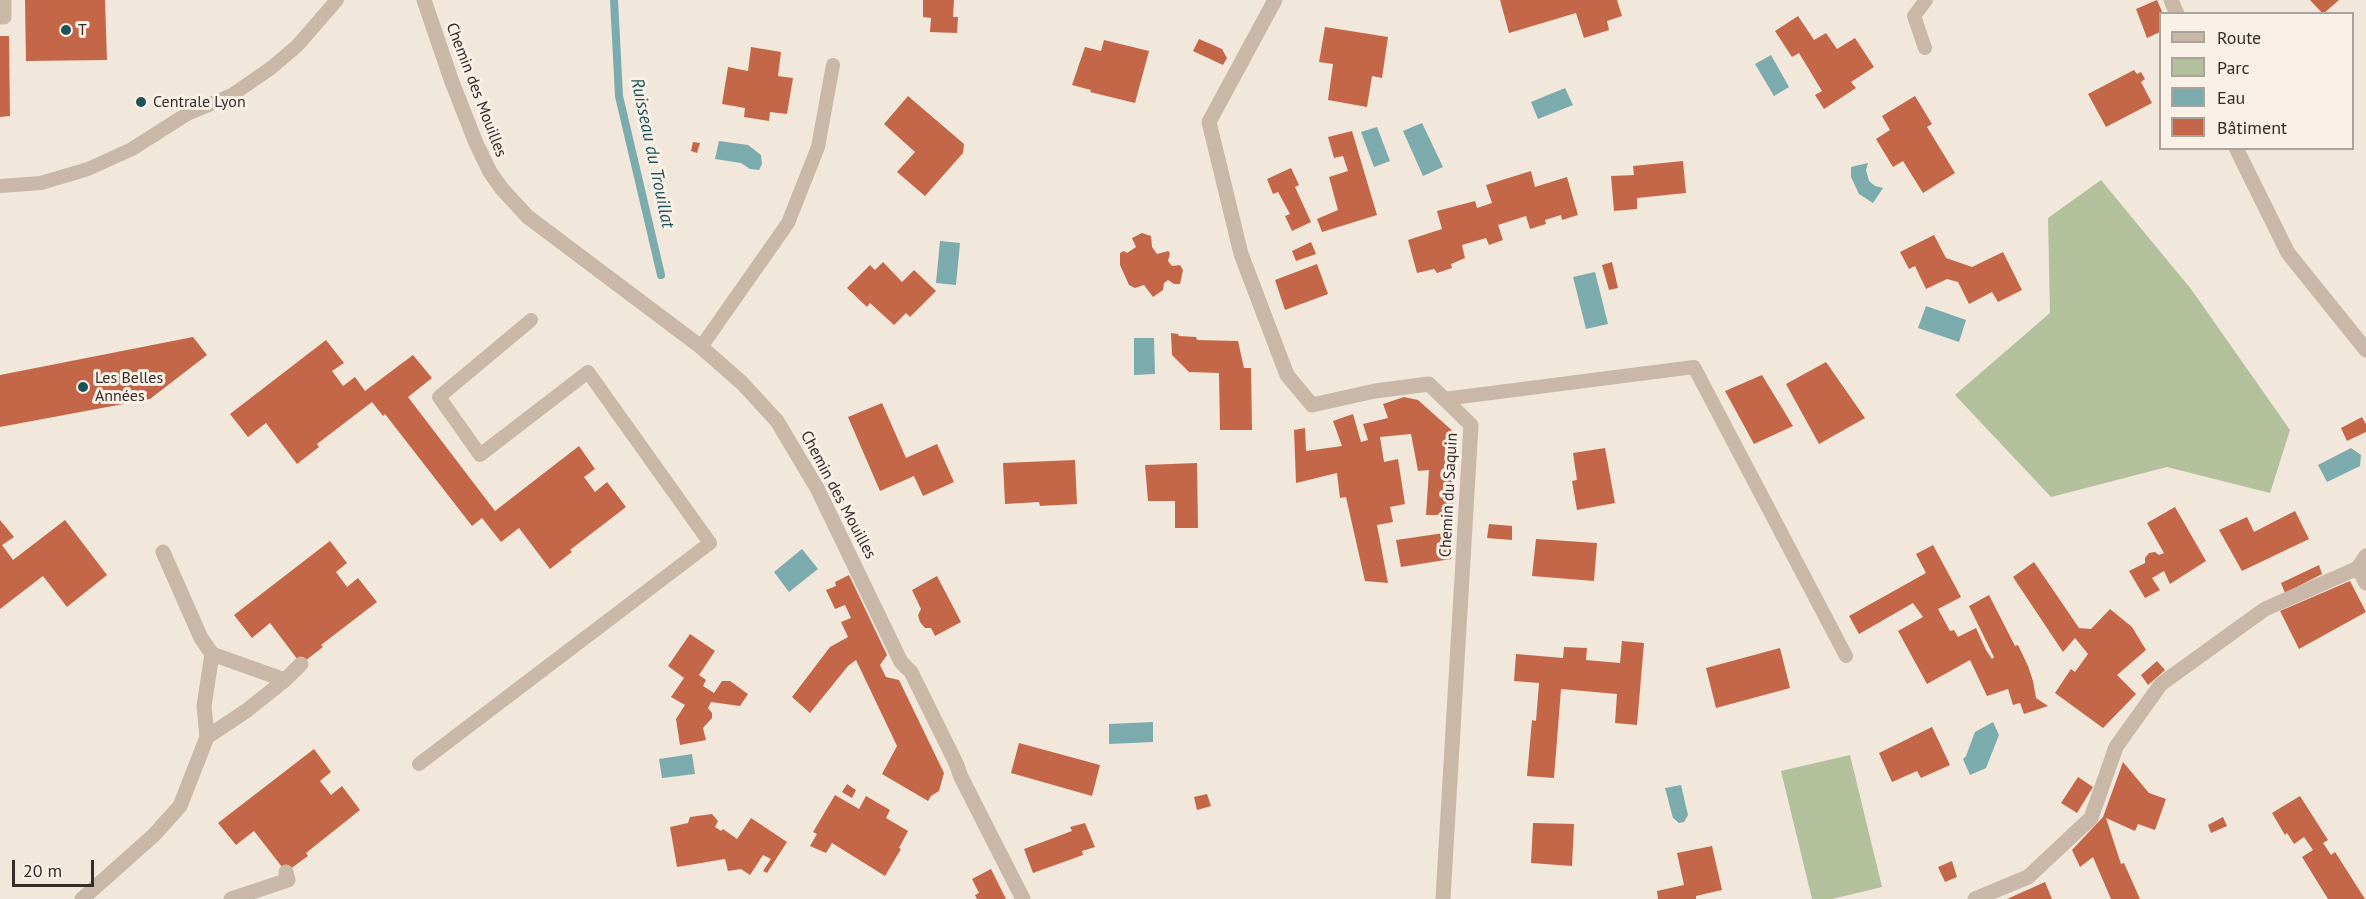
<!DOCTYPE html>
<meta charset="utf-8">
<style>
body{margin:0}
#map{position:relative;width:2366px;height:899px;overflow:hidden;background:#f1e7db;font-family:"PT Sans",sans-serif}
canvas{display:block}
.legend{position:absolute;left:2159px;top:12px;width:195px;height:138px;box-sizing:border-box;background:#f9f1e7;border:2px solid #aba29b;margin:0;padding:8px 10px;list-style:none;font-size:18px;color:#362c28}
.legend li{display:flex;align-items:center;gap:12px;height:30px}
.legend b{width:30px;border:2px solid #aba29b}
.scale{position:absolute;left:12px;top:860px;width:82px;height:27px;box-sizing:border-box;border:3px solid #362c28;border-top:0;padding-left:8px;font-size:18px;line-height:21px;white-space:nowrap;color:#362c28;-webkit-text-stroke:4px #f9f1e7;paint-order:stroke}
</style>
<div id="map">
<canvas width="2366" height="899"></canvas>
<ul class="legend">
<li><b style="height:8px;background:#c9b7a7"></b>Route</li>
<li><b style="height:16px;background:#b3c09c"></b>Parc</li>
<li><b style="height:16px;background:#7babad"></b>Eau</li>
<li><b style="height:16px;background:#c36748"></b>Bâtiment</li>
</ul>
<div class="scale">20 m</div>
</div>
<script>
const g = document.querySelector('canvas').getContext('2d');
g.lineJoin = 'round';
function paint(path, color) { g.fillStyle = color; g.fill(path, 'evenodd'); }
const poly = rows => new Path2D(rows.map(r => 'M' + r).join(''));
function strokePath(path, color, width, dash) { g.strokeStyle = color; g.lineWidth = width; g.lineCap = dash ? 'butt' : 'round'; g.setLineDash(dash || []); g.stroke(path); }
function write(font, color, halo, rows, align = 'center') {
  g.font = font + ' "PT Sans",sans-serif'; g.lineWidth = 6; g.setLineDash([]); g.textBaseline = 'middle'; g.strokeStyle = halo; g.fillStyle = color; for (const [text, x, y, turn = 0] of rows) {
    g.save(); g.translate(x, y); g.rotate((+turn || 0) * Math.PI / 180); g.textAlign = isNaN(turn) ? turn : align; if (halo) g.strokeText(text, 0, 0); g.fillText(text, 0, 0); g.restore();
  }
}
const green = poly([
 [2101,180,2191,289,2290,430,2270,493,2167,467,2051,497,1955,395,2050,313,2048,218],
 [1850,755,1882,887,1832,899,1812,899,1781,771]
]);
const water = poly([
 [1771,55,1789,87,1774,96,1755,64],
 [1565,88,1573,105,1538,119,1531,102],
 [1422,123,1443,167,1423,176,1403,131],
 [1377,127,1390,161,1374,167,1361,132],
 [719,141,748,145,761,155,762,164,759,170,750,169,741,163,715,159],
 [1868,163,1866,170,1869,181,1875,186,1883,188,1873,203,1859,194,1851,177,1851,167],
 [940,241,960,243,956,285,936,283],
 [1595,272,1608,324,1586,329,1573,277],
 [1926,306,1966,320,1959,342,1918,328],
 [1134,338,1154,338,1155,374,1134,375],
 [2351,448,2361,455,2360,466,2327,482,2318,465],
 [802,549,818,569,789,592,774,572],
 [1153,722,1153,742,1109,744,1109,724],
 [1993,722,1999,735,1986,768,1970,775,1963,759,1966,756,1975,732],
 [692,754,695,774,662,778,659,759],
 [1681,785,1688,815,1684,822,1679,823,1673,818,1665,788]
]);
const stream = poly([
 [614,0,619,96,661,275]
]);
const building = poly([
 [25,0,105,0,107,60,26,61],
 [923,0,954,0,953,17,958,17,957,33,930,32,931,18,923,17],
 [1500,0,1617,0,1622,16,1607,21,1609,30,1584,38,1576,13,1509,33],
 [2157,0,2163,14,2160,14,2160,32,2147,38,2136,9],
 [2310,0,2339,0,2323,14],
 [1798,16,1814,40,1826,33,1837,49,1855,38,1874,67,1851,82,1856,88,1824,109,1815,95,1822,91,1799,53,1792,57,1775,31],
 [1325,27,1388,37,1382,78,1372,76,1367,107,1328,100,1333,64,1319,62],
 [0,36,9,36,10,116,0,117],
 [1199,39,1222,49,1227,58,1223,65,1193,51],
 [1104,40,1149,51,1135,103,1090,92,1091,90,1072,85,1085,47,1101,51],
 [751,47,781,52,778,76,793,78,787,114,770,112,769,121,744,117,745,108,722,104,728,67,748,71],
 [2134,70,2137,74,2141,72,2145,79,2141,82,2152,103,2106,127,2088,94],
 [908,96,964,144,963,153,925,196,897,172,915,152,884,124],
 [1915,96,1932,124,1927,127,1955,173,1923,193,1903,161,1893,167,1876,139,1890,130,1882,116],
 [1352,131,1377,215,1322,232,1317,219,1338,210,1329,177,1348,171,1343,156,1334,158,1328,137],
 [693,142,700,143,697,153,691,151],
 [1683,161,1686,193,1637,198,1637,209,1614,211,1611,176,1634,175,1633,166],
 [1291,168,1299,185,1295,187,1311,222,1292,231,1285,216,1290,214,1278,192,1273,194,1267,179],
 [1531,171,1535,187,1567,177,1578,215,1562,220,1561,215,1545,220,1546,224,1530,229,1526,216,1498,225,1503,240,1489,245,1486,238,1462,245,1465,258,1451,264,1452,268,1437,273,1434,269,1417,273,1408,240,1442,229,1437,211,1475,201,1477,208,1492,203,1486,185],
 [1142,233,1151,236,1152,247,1157,254,1168,251,1170,253,1168,261,1172,266,1180,265,1183,270,1180,284,1174,284,1168,280,1164,283,1163,290,1153,297,1144,285,1135,288,1129,285,1120,265,1120,253,1124,251,1127,253,1136,247,1132,238],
 [1934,235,1946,258,1972,267,2003,252,2022,290,1998,302,1992,292,1969,304,1958,282,1947,279,1926,289,1915,266,1909,269,1900,252],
 [1311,242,1316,254,1296,261,1292,251],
 [883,262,902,282,914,270,936,291,910,317,906,313,894,325,870,303,867,307,847,288,870,265,875,270],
 [1612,262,1618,288,1609,290,1602,265],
 [1317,264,1328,294,1285,310,1275,280],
 [1171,333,1178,334,1179,336,1196,337,1197,340,1238,341,1244,368,1251,368,1252,430,1220,430,1219,373,1189,372,1172,355],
 [193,337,207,355,150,399,0,427,0,375],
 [326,340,344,363,332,371,343,386,355,377,365,391,413,355,432,378,408,397,495,511,579,446,595,469,584,477,595,492,607,482,626,507,570,550,572,552,550,569,519,528,501,542,482,518,472,526,385,414,383,416,372,402,317,444,319,447,297,464,266,423,248,437,230,414],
 [1826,362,1865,418,1819,444,1786,384],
 [1762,375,1793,426,1754,444,1725,391],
 [1404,397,1418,400,1456,434,1453,515,1426,515,1429,470,1418,471,1411,434,1380,437,1384,462,1398,459,1405,504,1390,507,1393,522,1377,525,1388,583,1365,581,1346,497,1340,498,1337,473,1296,483,1294,430,1305,428,1306,451,1342,446,1333,421,1353,414,1361,442,1368,440,1363,424,1388,418,1383,404],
 [882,403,906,458,937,444,954,482,923,496,914,476,880,491,848,417],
 [2362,417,2366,424,2366,432,2347,441,2341,428],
 [1605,448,1615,503,1577,510,1572,481,1577,480,1573,453],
 [1075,460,1077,504,1040,506,1039,502,1005,504,1003,463],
 [1197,463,1198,528,1175,528,1175,501,1148,501,1145,465],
 [2175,507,2206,561,2170,584,2164,571,2152,578,2160,590,2145,598,2129,571,2145,563,2145,558,2149,553,2155,552,2159,555,2164,553,2147,523],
 [2295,511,2309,539,2242,571,2219,530,2247,517,2254,532],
 [0,520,14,537,2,545,13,560,65,520,107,575,67,607,43,576,0,609],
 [1489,524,1512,526,1512,540,1487,538],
 [1451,532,1451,559,1401,567,1396,540],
 [1536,539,1597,543,1594,581,1532,576],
 [330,541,347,563,336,572,347,587,358,578,377,602,321,645,323,647,301,664,270,623,252,638,234,615],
 [1933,545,1961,597,1938,609,1950,631,1954,630,1958,637,1976,628,1986,650,1992,659,1994,657,1969,606,1989,595,2015,646,2018,645,2028,666,2033,681,2036,698,2048,706,2024,714,2020,703,2013,705,2008,689,1987,696,1970,660,1927,684,1898,631,1923,617,1913,603,1859,634,1849,616,1926,573,1916,554],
 [2034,562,2079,628,2091,629,2110,609,2132,627,2146,650,2117,675,2136,694,2103,728,2055,693,2071,669,2075,672,2088,654,2075,638,2063,652,2013,577],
 [2319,565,2322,574,2285,593,2281,583],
 [849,575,887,655,880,665,886,677,899,680,944,773,939,791,931,796,928,801,882,774,897,746,856,660,848,666,810,713,792,697,830,647,848,637,841,622,851,618,845,605,835,609,826,590,836,586,835,582],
 [937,576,961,622,935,636,931,628,925,628,920,622,918,615,921,609,912,590],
 [2350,581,2366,612,2299,649,2280,611],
 [690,634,715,651,699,675,706,680,703,686,714,693,722,681,730,681,748,694,740,706,711,702,708,708,712,713,712,718,703,728,706,740,680,745,676,719,685,705,671,697,684,678,668,666],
 [1622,641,1644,643,1637,725,1615,723,1617,694,1561,689,1554,778,1527,776,1532,720,1536,721,1539,683,1514,681,1516,654,1563,658,1564,647,1587,648,1586,660,1620,663],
 [1780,648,1790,688,1716,708,1706,668],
 [2157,661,2165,670,2148,685,2141,675],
 [1932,727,1950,765,1921,778,1917,771,1892,782,1879,753],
 [1019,743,1100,765,1092,796,1011,773],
 [314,749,331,772,320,781,331,795,342,786,360,810,306,853,308,856,286,872,254,831,236,845,218,823],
 [2123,762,2149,793,2166,799,2155,830,2138,824,2135,831,2106,818,2121,864,2124,863,2140,899,2111,899,2093,857,2080,867,2072,850,2103,817],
 [2078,777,2093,787,2077,813,2061,803],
 [847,784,856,790,852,798,842,792],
 [1207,794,1211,806,1197,810,1194,797],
 [835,795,859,809,866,796,890,810,886,818,908,831,899,848,901,849,885,876,832,843,826,853,810,846,817,834,813,832],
 [2300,796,2328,840,2323,843,2331,855,2335,852,2365,899,2328,899,2302,857,2313,850,2304,837,2294,844,2287,833,2285,835,2272,813],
 [712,814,718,821,715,827,721,831,723,829,737,839,751,818,787,842,767,873,763,871,771,859,763,855,750,875,741,869,728,871,725,859,677,867,670,827,688,823,690,817],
 [2223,817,2227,826,2211,833,2208,825],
 [1085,823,1095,847,1082,851,1083,855,1033,873,1024,849,1072,831,1070,827],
 [1533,823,1574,824,1572,866,1531,863],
 [1712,846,1722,890,1696,896,1696,899,1658,899,1657,891,1684,885,1677,853],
 [1952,861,1957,877,1945,882,1938,867],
 [991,869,1006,899,977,899,975,895,979,893,972,879],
 [2045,882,2052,899,2007,899]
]);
const lane = poly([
 [1925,48,1914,16,1926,0],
 [0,186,41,183,88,169,132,149,187,114,232,95,271,68,297,46,337,0],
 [701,347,788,223,818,147,833,65],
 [1444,399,1694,367,1846,656],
 [419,764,710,543,588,372,480,455,439,397,531,320]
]);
const street = poly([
 [424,0,452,82,476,143,490,172,502,189,528,217,701,347,742,383,777,421,817,488,901,662,911,672,956,763,961,777,1023,899],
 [1275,0,1209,122,1241,254,1287,375,1312,405,1375,391,1429,384,1471,425,1443,899],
 [2171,0,2177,14],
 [0,17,4,17,4,0],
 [2236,148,2288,253,2366,350],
 [163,552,201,638,212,654,285,680,301,664],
 [2358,568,2366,583],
 [207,737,246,711,285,680],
 [82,899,154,835,180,806,207,737,204,706,212,654],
 [231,899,288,880,286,872],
 [1975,899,2028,877,2091,818,2116,747,2161,684,2265,609,2358,568,2366,556]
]);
const markers = [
 [66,30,6,"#1e5256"],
 [141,102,6,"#1e5256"],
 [83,387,6,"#1e5256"]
];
const poiNames = [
 ["T",78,30],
 ["Centrale Lyon",153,102],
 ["Les Belles",95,378],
 ["Années",95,396]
];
const streetNames = [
 ["Chemin des Mouilles",476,90,69],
 ["Chemin des Mouilles",838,495,62],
 ["Chemin du Saquin",1449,495,-87]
];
const waterNames = [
 ["Ruisseau du Trouillat",652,153,78]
];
paint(green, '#b3c09c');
paint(water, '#7babad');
strokePath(stream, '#7babad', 8);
paint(building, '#c36748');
strokePath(lane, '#c9b7a7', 14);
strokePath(street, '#c9b7a7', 15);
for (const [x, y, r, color] of markers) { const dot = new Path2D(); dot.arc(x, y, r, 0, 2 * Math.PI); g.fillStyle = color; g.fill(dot); strokePath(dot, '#f9f1e7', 2); }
write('16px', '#362c28', '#f9f1e7', poiNames, 'left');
write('16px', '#362c28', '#f9f1e7', streetNames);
write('italic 18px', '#1e5256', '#f9f1e7', waterNames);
</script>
